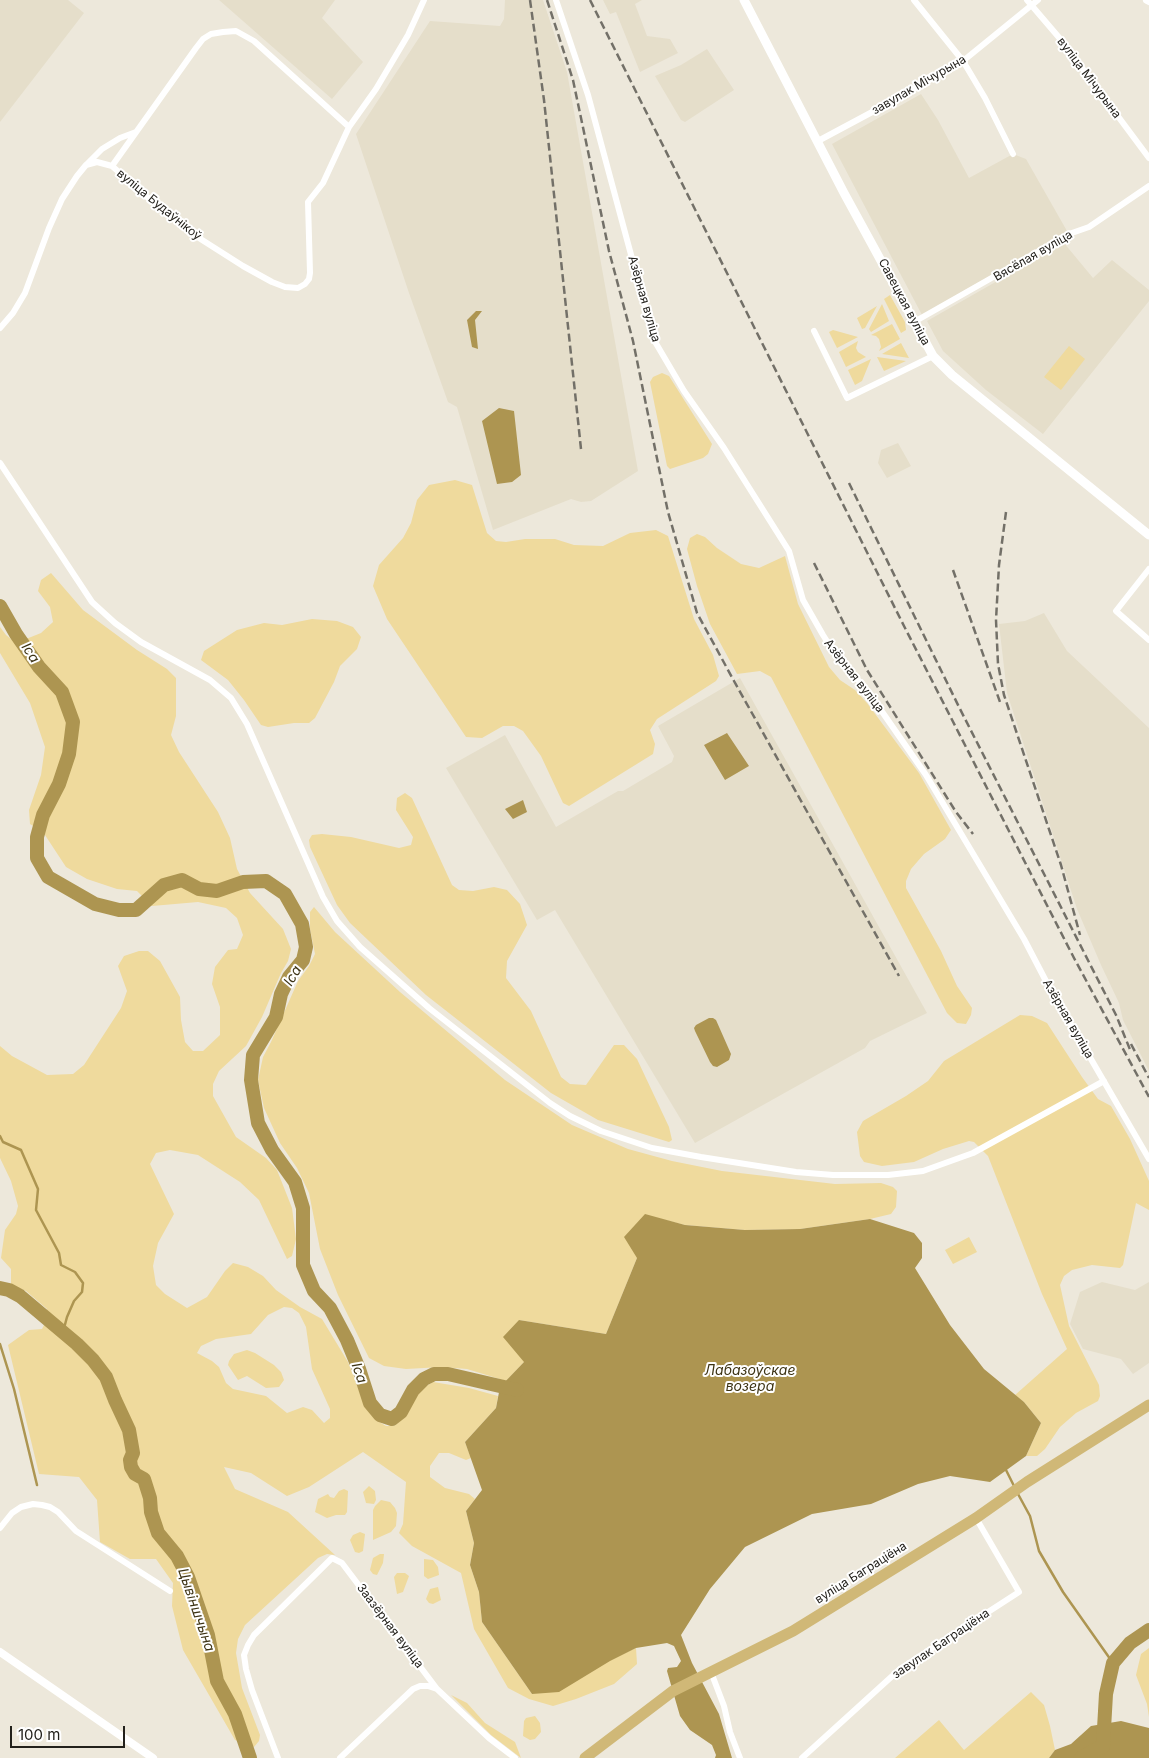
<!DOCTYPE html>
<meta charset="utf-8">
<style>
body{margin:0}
#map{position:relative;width:1149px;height:1758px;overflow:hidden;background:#ede8db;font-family:Inter,sans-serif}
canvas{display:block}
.scale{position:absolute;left:10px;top:1726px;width:115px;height:22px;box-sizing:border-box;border:2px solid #23211c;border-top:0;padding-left:6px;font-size:15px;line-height:18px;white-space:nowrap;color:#23211c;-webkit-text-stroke:4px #fff;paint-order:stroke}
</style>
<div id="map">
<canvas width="1149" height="1758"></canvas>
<div class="scale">100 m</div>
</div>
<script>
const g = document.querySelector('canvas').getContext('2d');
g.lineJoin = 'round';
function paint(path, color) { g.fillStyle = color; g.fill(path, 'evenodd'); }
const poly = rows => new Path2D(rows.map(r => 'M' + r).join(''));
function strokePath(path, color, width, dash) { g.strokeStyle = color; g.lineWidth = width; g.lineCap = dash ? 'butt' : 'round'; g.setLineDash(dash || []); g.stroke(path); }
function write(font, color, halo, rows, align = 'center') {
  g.font = font + ' Inter,sans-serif'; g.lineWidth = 4; g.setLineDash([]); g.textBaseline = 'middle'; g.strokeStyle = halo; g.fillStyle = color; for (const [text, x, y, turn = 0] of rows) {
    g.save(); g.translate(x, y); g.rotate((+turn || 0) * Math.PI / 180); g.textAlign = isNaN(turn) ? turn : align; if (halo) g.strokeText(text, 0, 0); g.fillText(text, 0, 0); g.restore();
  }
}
const built = poly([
 [0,0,68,0,84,13,0,122],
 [219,0,335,0,322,18,363,62,332,99],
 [505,0,543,0,567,72,638,471,591,501,581,502,571,499,493,530,457,407,448,402,409,293,356,134,430,21,500,26,504,19],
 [603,0,642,0,635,4,647,36,670,39,678,53,640,72,616,12,610,14],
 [707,49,734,90,685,122,681,120,655,76,681,65],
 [921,94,938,120,969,178,1013,154,1026,159,1067,231,922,315,832,144],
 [1064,243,1093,278,1112,260,1149,290,1149,301,1043,434,986,390,943,351,927,321],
 [898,443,911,466,887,478,878,463,881,450],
 [1044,613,1067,651,1149,728,1149,1071,1123,1020,1119,1003,1101,965,1077,909,1007,693,999,624,1025,621],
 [740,678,927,1013,870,1041,865,1048,695,1143,555,910,537,920,446,768,505,735,556,827,618,791,623,791,672,762,674,756,658,726],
 [1102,1282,1135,1290,1149,1282,1149,1363,1133,1374,1121,1359,1083,1349,1070,1324,1080,1292]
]);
const green = poly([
 [890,295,905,322,906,330,901,333,884,299],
 [882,304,889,321,871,332,869,329],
 [877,306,865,328,862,329,857,318],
 [892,324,900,339,879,351,881,347,879,339,876,336,871,335],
 [833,330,858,337,837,348,829,332],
 [858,341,856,348,858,352,866,357,846,367,839,352],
 [901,343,909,358,882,354],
 [1069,346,1085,359,1061,390,1044,377],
 [877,357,906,361,884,371],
 [871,359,862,381,855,385,848,370],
 [662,373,669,376,712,444,708,454,703,458,670,469,667,466,650,382,653,377],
 [455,480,472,485,487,533,496,541,506,542,525,539,555,539,574,545,603,546,630,533,656,530,668,536,694,619,713,655,719,676,716,681,657,719,650,730,655,744,653,754,569,806,563,803,541,756,523,731,514,726,503,726,482,738,466,737,387,619,373,586,379,565,403,538,411,523,417,500,429,485],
 [697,534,705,537,717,548,741,564,759,568,785,556,798,604,829,667,840,680,855,690,867,703,919,773,951,830,945,839,924,854,911,869,906,881,906,888,941,951,957,986,972,1008,971,1015,966,1024,957,1023,947,1013,771,677,760,671,737,674,710,624,697,586,687,549,690,538],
 [51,573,83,610,137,650,167,669,176,678,176,716,171,735,179,752,218,812,230,838,237,869,250,893,283,929,291,949,288,961,281,973,262,1017,246,1046,219,1071,213,1084,213,1096,236,1137,266,1158,277,1170,292,1208,296,1239,292,1256,287,1259,259,1200,240,1182,198,1155,170,1150,156,1153,150,1164,174,1214,158,1243,153,1266,156,1285,165,1294,187,1308,207,1297,225,1271,233,1263,248,1267,263,1276,276,1290,300,1307,322,1319,348,1362,365,1406,376,1420,386,1426,394,1426,399,1422,421,1389,433,1382,469,1388,498,1396,496,1408,465,1442,471,1458,466,1460,449,1453,439,1453,430,1466,430,1477,445,1488,469,1494,475,1499,466,1511,474,1543,470,1565,479,1592,482,1622,532,1694,636,1648,637,1664,614,1684,576,1699,553,1706,529,1699,508,1688,474,1629,461,1573,412,1546,399,1533,403,1524,406,1482,363,1452,309,1487,287,1496,251,1473,224,1467,235,1489,288,1512,335,1555,327,1554,318,1558,245,1625,238,1639,236,1653,242,1688,260,1735,259,1741,254,1747,250,1745,235,1740,183,1650,172,1606,173,1583,156,1559,130,1559,100,1542,97,1500,79,1477,39,1474,8,1345,29,1330,42,1329,46,1321,47,1309,26,1291,11,1285,11,1269,1,1258,5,1230,16,1214,18,1206,11,1181,0,1158,0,1046,12,1056,47,1075,73,1074,84,1065,121,1008,127,991,118,966,124,956,139,951,148,951,160,961,180,997,181,1020,185,1042,193,1051,203,1051,220,1035,220,1007,212,984,215,967,228,950,237,949,243,935,237,918,226,908,198,902,152,906,137,891,117,889,87,879,66,867,43,832,30,824,29,810,41,775,45,747,30,703,0,653,0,627,6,635,16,643,41,633,53,622,50,607,38,591,41,580],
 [284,1307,292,1308,299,1313,306,1327,312,1369,330,1409,330,1418,324,1423,312,1410,303,1407,287,1413,266,1396,233,1389,226,1383,219,1367,212,1361,197,1353,201,1346,216,1339,251,1334,268,1315],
 [312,619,337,621,353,627,361,637,357,649,340,666,334,682,315,718,309,723,294,723,268,727,261,725,244,700,228,680,201,660,204,651,237,630,264,623,282,625],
 [405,793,412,798,452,885,459,890,473,891,494,887,507,890,520,904,527,925,507,961,506,978,531,1011,561,1077,570,1084,586,1085,614,1045,624,1045,637,1059,669,1127,672,1140,669,1142,598,1120,551,1093,426,995,350,923,337,905,310,847,309,840,312,835,322,834,351,837,399,848,411,845,413,837,396,810,397,798],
 [314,907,335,932,400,992,505,1080,572,1125,628,1149,672,1161,722,1171,835,1184,881,1183,893,1187,897,1191,896,1207,891,1214,870,1219,800,1229,745,1230,685,1225,645,1215,637,1258,606,1334,519,1320,524,1362,506,1381,467,1369,442,1367,406,1369,384,1366,369,1358,338,1295,320,1249,309,1193,297,1168,280,1143,264,1108,258,1080,263,1057,271,1042,298,981,309,966,315,954,310,929,310,912],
 [1020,1015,1032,1016,1047,1023,1082,1077,1098,1099,1111,1106,1130,1139,1149,1181,1149,1210,1136,1203,1123,1265,1120,1268,1092,1265,1072,1270,1064,1276,1060,1285,1069,1326,1099,1385,1100,1396,1098,1401,1076,1413,1060,1427,1045,1449,1037,1456,1026,1456,1041,1423,1024,1402,1015,1395,1067,1349,1042,1294,988,1156,974,1142,969,1141,943,1149,914,1162,882,1166,864,1162,860,1156,857,1132,863,1121,906,1096,928,1081,944,1061],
 [969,1237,977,1252,953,1264,945,1250],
 [247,1350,255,1353,274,1365,281,1372,284,1380,279,1387,266,1388,247,1376,238,1380,228,1365,229,1361,234,1354],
 [369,1486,375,1491,376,1500,374,1504,366,1503,363,1492],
 [344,1489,348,1491,347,1512,345,1515,336,1515,327,1518,315,1512,318,1499,328,1494,330,1497,334,1498,339,1491],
 [381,1500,390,1502,395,1508,397,1513,396,1526,391,1532,373,1540,373,1510,375,1506],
 [360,1532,365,1534,363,1551,359,1553,355,1552,350,1540,353,1535],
 [380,1554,384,1554,383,1563,377,1575,373,1574,370,1570,373,1558],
 [424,1559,433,1560,438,1567,439,1575,428,1579,424,1576],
 [397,1573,405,1573,409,1576,403,1592,397,1594,394,1577],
 [438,1587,441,1600,433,1604,429,1603,426,1599,430,1589],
 [1149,1648,1149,1717,1147,1704,1136,1675,1141,1654],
 [1031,1692,1044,1705,1050,1726,1055,1750,1049,1758,895,1758,939,1720,964,1750],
 [451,1695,467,1703,485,1723,515,1742,521,1758,491,1735],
 [535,1716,540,1723,541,1732,535,1739,530,1740,523,1736,524,1721,526,1718]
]);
const water = poly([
 [476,311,482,311,475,320,478,349,472,347,467,320],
 [499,408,514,411,521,475,512,482,497,484,482,421],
 [727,733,749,766,725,780,704,745],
 [523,800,527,812,513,819,505,809],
 [709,1018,713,1018,716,1020,731,1054,729,1060,717,1067,713,1066,710,1062,695,1031,694,1028,696,1025],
 [645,1214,685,1225,745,1230,800,1229,870,1219,914,1233,922,1243,922,1258,915,1268,950,1325,984,1369,1024,1402,1041,1423,1026,1456,990,1482,950,1476,918,1484,871,1504,812,1514,745,1547,710,1589,681,1635,692,1663,719,1714,732,1758,715,1758,716,1755,712,1745,690,1730,680,1716,667,1671,668,1668,677,1667,681,1661,674,1646,667,1643,636,1648,610,1661,559,1692,532,1694,482,1622,479,1592,470,1565,474,1543,466,1511,482,1490,465,1442,496,1408,500,1387,524,1362,503,1337,519,1320,606,1334,637,1258,624,1237],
 [1121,1721,1149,1728,1149,1758,1049,1758,1055,1750,1071,1744,1091,1726]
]);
const stream = poly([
 [0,1136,3,1142,21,1150,38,1189,36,1210,59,1253,61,1265,75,1272,83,1283,82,1292,74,1301,67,1317,63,1332],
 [0,1344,14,1389,37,1485],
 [1006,1470,1014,1486],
 [1018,1494,1030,1516,1039,1551,1063,1592,1113,1663]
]);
const river = poly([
 [0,606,16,634,39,667,62,692,73,722,69,754,59,784,43,815,37,837,37,858,48,877,95,904,119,910,136,910,164,885,182,880,199,889,217,891,243,882,266,881,285,894,302,924,306,947,303,960,289,977,281,994,276,1017,253,1055,251,1080,258,1123,272,1150,295,1182,303,1208,303,1265,314,1291,330,1308,347,1340,359,1369,370,1403,380,1415,392,1419,401,1412,413,1390,424,1379,434,1374,448,1374,517,1390],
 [0,1288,9,1290,20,1296,77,1344,93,1360,106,1377,115,1400,129,1430,133,1453,130,1460,131,1467,135,1474,144,1479,150,1498,151,1512,158,1533,177,1556,188,1577,208,1635,217,1681,235,1714,250,1758],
 [1081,1758,1103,1746,1106,1694,1113,1663,1130,1643,1149,1630]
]);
const minor = poly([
 [556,0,588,95,654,340,684,391,724,448,789,551,803,600,823,635,835,654,867,690,926,775,1024,939,1048,985,1149,1159],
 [914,0,963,61,985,98,1013,154],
 [1027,0,1062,41,1149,158],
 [349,127,254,41,236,31,223,32,211,34,203,39,196,48,112,166,155,204,199,238,243,266,272,282,285,287,298,288,305,284,309,279,310,273,308,202,323,183,349,127,376,89,408,35,424,0],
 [818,141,889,103,963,61,1038,0],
 [87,164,102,149,120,138,136,132],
 [914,322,1069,234,1089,227,1149,186],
 [0,328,13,313,25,293,49,228,62,199,77,176,86,165,97,162,112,166],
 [814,331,847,398,933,356],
 [0,463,92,602,115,623,141,642,210,680,231,698,247,724,323,897,337,921,360,947,429,1008,550,1103,570,1116,601,1131,652,1148,701,1157,796,1172,833,1175,888,1175,923,1171,973,1153,1104,1081],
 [1149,569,1116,611,1149,640],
 [0,1528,12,1513,21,1507,33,1504,42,1505,50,1507,58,1512,76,1531,170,1591],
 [711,1672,724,1706,730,1732,740,1758],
 [278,1758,252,1690,246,1669,244,1655,248,1645,254,1635,332,1558,342,1563,437,1689],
 [340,1758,413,1689,420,1686,428,1686,437,1689,489,1738,515,1758],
 [802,1758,900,1669,1019,1592,976,1518]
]);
const tertiary = poly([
 [1147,0,1149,1],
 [0,1652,153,1758]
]);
const secondary = poly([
 [744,0,844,193,933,356,952,375,1149,535]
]);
const trunk = poly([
 [585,1758,673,1691,793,1631,976,1518,1027,1482,1149,1405]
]);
const rail = poly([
 [530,0,544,100,581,449],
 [547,0,573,80,609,251,633,341,668,512,697,613,734,681,899,976],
 [590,0,904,626,1074,958,1149,1097],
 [849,483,960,709,1095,974,1116,1015,1131,1052],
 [1006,512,999,565,996,620,998,664,1004,695,1061,865,1080,935],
 [814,563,867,670,956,812,973,834],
 [953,570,1000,702],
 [1131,1044,1149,1078]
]);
const streetNames = [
 ["вуліца Мічурына",1089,78,53],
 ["завулак Мічурына",919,85,-30],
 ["вуліца Будаўнікоў",159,205,39],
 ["Вясёлая вуліца",1033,256,-30],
 ["Азёрная вуліца",644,299,74],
 ["Савецкая вуліца",904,302,62],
 ["Азёрная вуліца",854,676,52],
 ["Азёрная вуліца",1068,1019,60],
 ["вуліца Баграціёна",861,1573,-32],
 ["Заазёрная вуліца",390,1626,53],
 ["завулак Баграціёна",941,1644,-34]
];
const waterNames = [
 ["Іса",30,653,57],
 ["Іса",293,976,-59],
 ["Лабазоўскае",750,1371],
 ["возера",750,1387],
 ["Іса",359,1373,70],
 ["Цывіншчына",196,1610,71]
];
paint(built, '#e5deca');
paint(green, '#efda9d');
paint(water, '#ad9551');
strokePath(stream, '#ad9551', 2.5);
strokePath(river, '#ad9551', 14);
strokePath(minor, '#fff', 6);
strokePath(tertiary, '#fff', 8);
strokePath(secondary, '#fff', 9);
strokePath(trunk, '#d0b877', 11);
strokePath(rail, '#737068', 2.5, [8, 4]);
write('12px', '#23211c', '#fff', streetNames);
write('italic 14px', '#3d3314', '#fff', waterNames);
</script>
